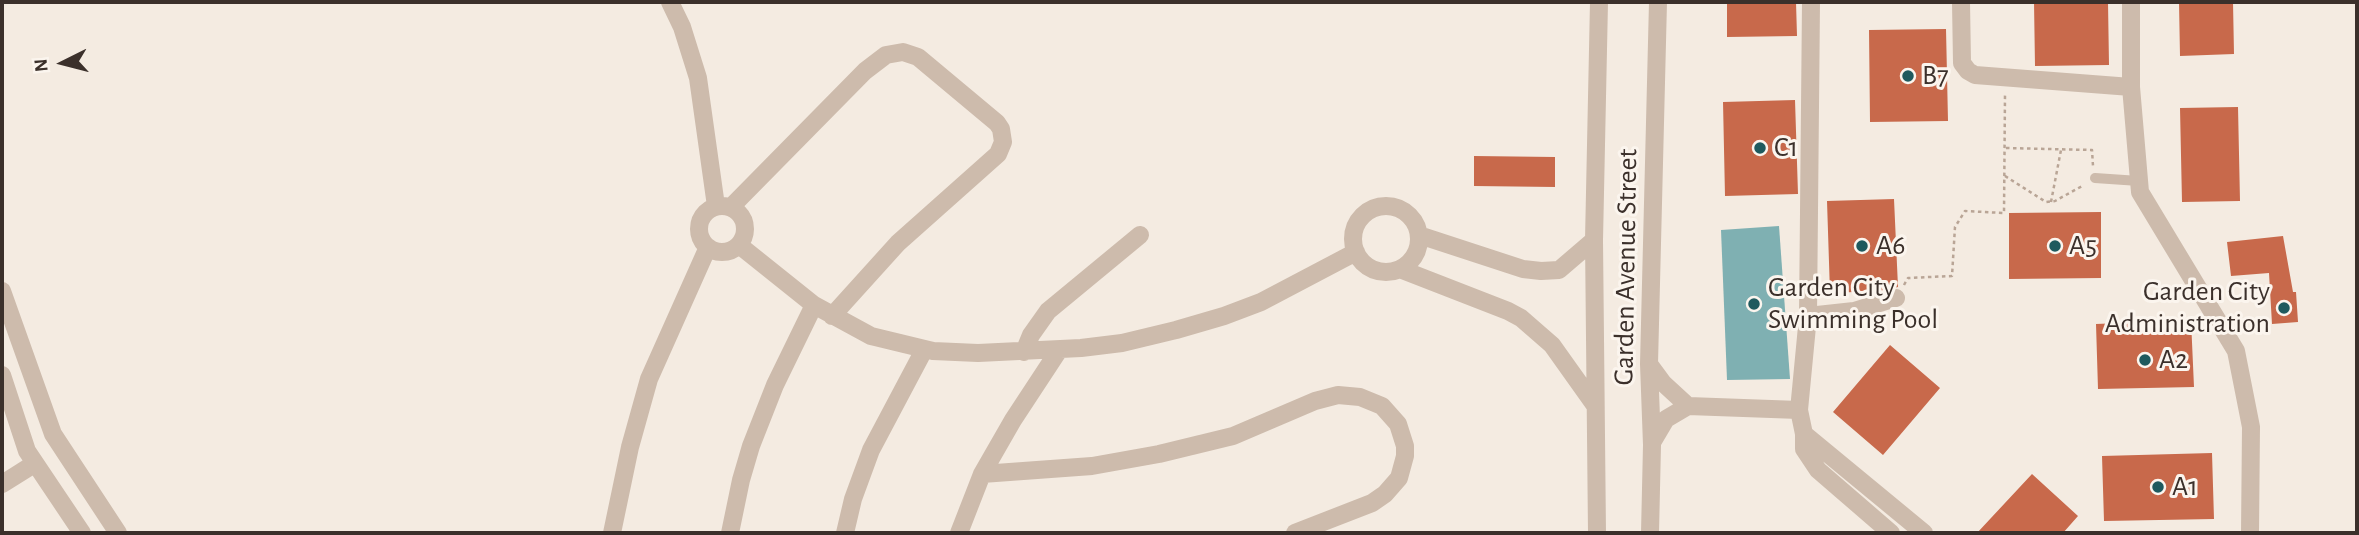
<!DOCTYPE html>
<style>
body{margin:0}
#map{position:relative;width:2359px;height:535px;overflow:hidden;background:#f4ebe1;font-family:"Alegreya Sans",sans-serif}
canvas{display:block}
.frame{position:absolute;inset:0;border:4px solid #3b302b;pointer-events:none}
.north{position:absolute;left:28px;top:28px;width:70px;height:70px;-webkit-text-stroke:5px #fbf5ee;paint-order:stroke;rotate:264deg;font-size:19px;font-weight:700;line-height:28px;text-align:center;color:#3b302b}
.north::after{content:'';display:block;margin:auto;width:24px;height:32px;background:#3b302b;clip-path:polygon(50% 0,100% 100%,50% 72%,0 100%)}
</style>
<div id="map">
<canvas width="2359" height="535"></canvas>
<div class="frame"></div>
<div class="north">N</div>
</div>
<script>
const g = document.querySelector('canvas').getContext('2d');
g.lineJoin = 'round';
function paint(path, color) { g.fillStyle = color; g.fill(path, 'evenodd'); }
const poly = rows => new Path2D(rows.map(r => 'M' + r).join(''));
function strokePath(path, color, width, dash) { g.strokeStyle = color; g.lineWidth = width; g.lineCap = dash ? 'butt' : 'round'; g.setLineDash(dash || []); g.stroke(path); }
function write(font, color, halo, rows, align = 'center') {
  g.font = font + ' "Alegreya Sans",sans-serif'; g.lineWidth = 6; g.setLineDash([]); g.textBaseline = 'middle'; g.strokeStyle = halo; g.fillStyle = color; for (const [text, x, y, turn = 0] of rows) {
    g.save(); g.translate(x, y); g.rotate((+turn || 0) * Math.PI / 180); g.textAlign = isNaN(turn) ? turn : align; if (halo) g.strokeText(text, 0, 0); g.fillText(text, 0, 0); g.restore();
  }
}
const water = poly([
 [1779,226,1790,379,1727,380,1721,230]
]);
const building = poly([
 [1727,2,1796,2,1797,36,1727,37],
 [2034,2,2108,2,2109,65,2035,66],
 [2179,2,2233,2,2234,54,2180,56],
 [1946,29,1948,121,1870,122,1869,30],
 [1795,100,1798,194,1725,196,1723,102],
 [2238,107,2240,201,2182,202,2180,108],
 [1474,156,1555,157,1555,187,1474,186],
 [1894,199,1898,287,1880,291,1830,293,1827,201],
 [2101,212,2101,278,2009,279,2009,213],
 [2283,236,2293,292,2296,292,2298,322,2272,324,2269,273,2231,276,2227,242],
 [2191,320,2194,387,2098,389,2096,324],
 [1890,345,1940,388,1883,455,1833,412],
 [2212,453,2214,519,2104,521,2102,456],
 [2032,474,2078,516,2063,533,1977,533]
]);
const path = poly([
 [2006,148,2092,150,2093,166],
 [2005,176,2046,202,2055,201,2084,185],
 [2051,202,2061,150],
 [1904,285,1908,278,1952,276,1955,227,1965,211,2004,213,2005,95]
]);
const service = poly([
 [2095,178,2139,181]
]);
const minor = poly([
 [670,2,682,27,698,78,716,206],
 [1811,2,1808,316,1799,410,1804,434,1804,449,1818,470,1891,533],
 [1961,2,1962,63,1968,71,1975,75,2131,87],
 [2131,2,2131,87,2140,192,2236,351,2251,427,2250,533],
 '699 229a23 23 0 1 1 46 0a23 23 0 1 1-46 0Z',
 '1353 239a33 33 0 1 1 66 0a33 33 0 1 1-66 0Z',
 [731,207,865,71,886,55,903,52,918,57,997,123,1001,129,1003,142,998,154,898,243,832,316],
 [1419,235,1523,269,1541,271,1559,270,1594,240],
 [739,245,814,305,871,336,933,351,978,353,1081,348,1122,343,1176,330,1224,316,1261,302,1356,252],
 [1400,269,1508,311,1521,318,1552,345,1594,404],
 [1808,316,1854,311,1896,298],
 [1024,352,1031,335,1048,311,1140,235],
 [1649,364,1663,383,1688,406],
 [1804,434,1924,533],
 [1653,441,1666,419,1688,406,1799,410],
 [982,474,1092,466,1159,454,1233,436,1315,401,1338,395,1360,397,1382,406,1398,424,1405,446,1405,456,1399,478,1385,494,1372,503,1295,533],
 [2,484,34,464],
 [612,533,630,447,649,379,708,247],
 [730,533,741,480,751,446,775,385,814,305],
 [845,533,853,499,871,450,924,350],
 [959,533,982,474,1013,420,1059,350],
 [1597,533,1594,240,1599,2],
 [1650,533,1652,445,1649,364,1658,2]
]);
const tertiary = poly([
 [2,291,53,434,118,533],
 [2,375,27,451,82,533]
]);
const markers = [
 [1908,76,7,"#1f5a5e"],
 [1760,148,7,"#1f5a5e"],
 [1862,246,7,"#1f5a5e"],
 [2055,246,7,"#1f5a5e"],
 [1754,304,7,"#1f5a5e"],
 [2284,308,7,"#1f5a5e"],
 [2145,360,7,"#1f5a5e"],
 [2158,487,7,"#1f5a5e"]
];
const poiNames = [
 ["B7",1922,76],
 ["C1",1774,148],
 ["A6",1876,246],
 ["A5",2069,246],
 ["Garden City",1768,288],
 ["Swimming Pool",1768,320],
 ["Garden City",2270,292,"right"],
 ["Administration",2270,324,"right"],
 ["A2",2159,360],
 ["A1",2172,487]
];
const streetNames = [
 ["Garden Avenue Street",1626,267,-89]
];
paint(water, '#7fb0b2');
paint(building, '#c8694b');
strokePath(path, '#b9a596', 2.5, [3.5, 3.5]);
strokePath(service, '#cdbbac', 10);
strokePath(minor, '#cdbbac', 18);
strokePath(tertiary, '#cdbbac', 18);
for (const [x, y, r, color] of markers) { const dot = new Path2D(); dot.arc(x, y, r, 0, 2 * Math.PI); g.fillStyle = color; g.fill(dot); strokePath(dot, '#fbf5ee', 2.5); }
write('28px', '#3b302b', '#fbf5ee', poiNames, 'left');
write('28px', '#3b302b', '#fbf5ee', streetNames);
</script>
